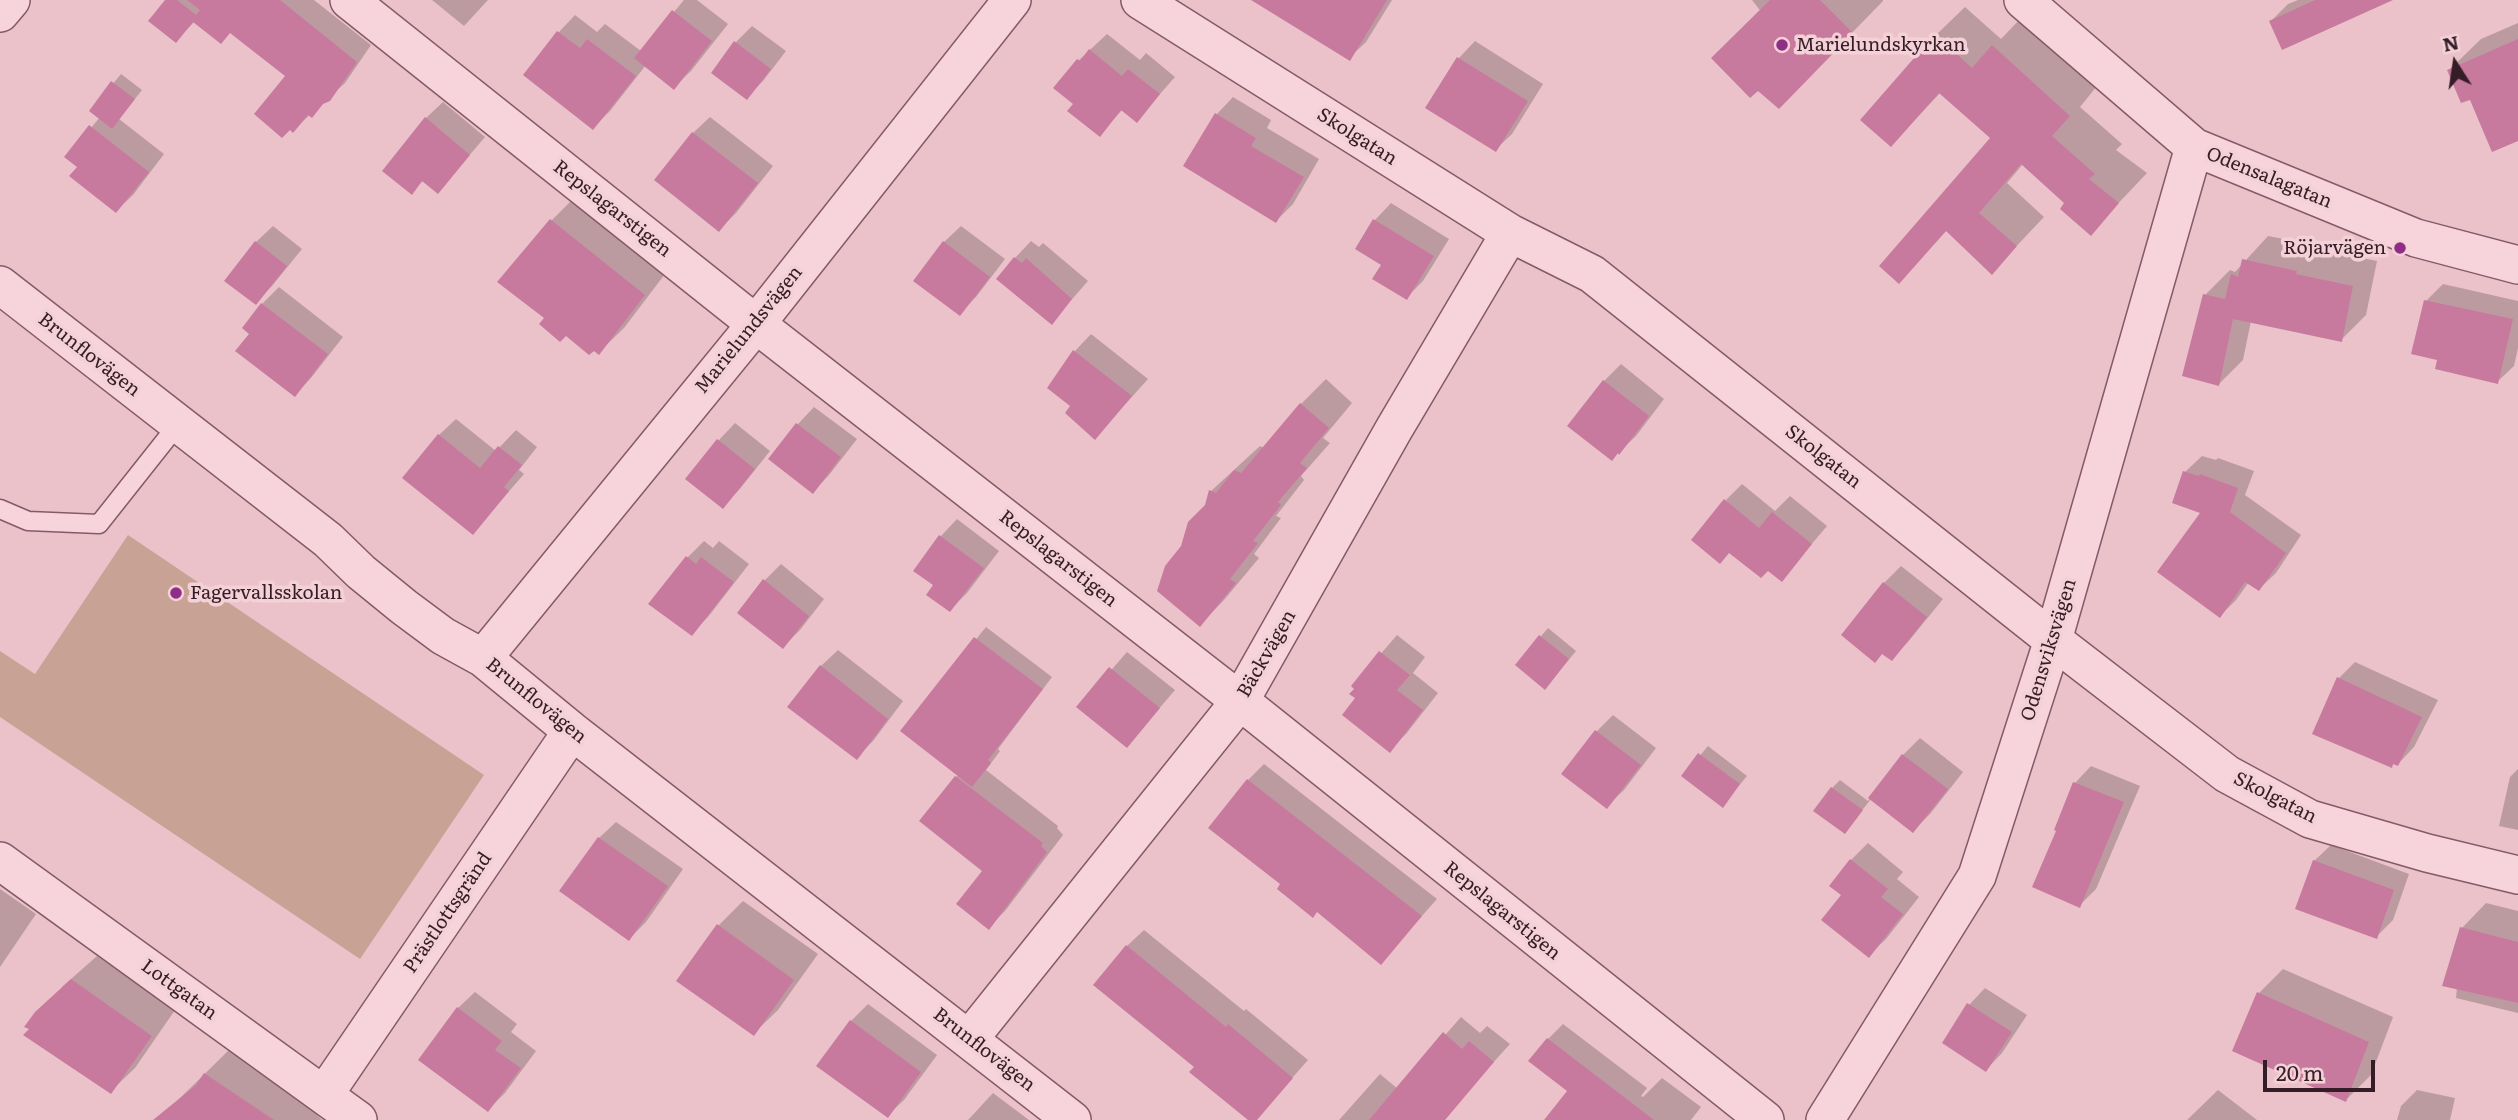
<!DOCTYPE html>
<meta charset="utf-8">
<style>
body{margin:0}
#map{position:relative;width:2518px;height:1120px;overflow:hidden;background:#ebc2c9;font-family:Literata,serif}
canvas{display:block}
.north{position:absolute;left:2420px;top:28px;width:70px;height:70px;-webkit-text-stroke:5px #f3d1d7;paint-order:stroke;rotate:348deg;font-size:19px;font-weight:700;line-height:28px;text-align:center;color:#351d27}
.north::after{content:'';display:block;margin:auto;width:24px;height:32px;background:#351d27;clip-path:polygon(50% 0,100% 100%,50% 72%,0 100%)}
.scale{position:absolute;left:2263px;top:1060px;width:112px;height:32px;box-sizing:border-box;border:4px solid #351d27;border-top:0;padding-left:9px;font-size:21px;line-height:24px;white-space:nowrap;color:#351d27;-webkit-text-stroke:5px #f3d1d7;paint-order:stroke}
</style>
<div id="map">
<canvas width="2518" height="1120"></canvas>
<div class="north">N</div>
<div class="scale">20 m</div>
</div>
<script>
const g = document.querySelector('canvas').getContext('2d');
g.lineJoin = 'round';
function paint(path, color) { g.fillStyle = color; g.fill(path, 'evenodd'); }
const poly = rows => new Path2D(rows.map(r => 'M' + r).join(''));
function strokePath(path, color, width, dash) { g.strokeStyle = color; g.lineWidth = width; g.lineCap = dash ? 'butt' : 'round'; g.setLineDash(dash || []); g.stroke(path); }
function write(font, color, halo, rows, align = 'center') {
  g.font = font + ' Literata,serif'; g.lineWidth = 7; g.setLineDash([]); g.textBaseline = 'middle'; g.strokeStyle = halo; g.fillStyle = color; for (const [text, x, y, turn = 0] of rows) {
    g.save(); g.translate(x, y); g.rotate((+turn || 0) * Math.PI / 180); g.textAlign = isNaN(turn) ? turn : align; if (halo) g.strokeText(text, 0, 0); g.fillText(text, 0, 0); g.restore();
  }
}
const green = poly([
 [128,535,484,775,360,959,0,717,0,651,35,674]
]);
const shadow = poly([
 [167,0,314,0,371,45,345,83,293,130,288,76,231,32,195,21,176,41],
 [432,0,488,0,464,26],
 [684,0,697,0,728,24,691,71,674,87,646,65,610,111,593,128,526,74,559,32,575,15,597,32,605,24,641,51],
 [1284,0,1392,0,1366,42,1349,58],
 [1752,0,1883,0,1883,1,1810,76],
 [2298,0,2362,0,2271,21,2288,4],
 [1965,7,2001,39,2022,17,2097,86,2080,107,2122,144,2116,150,2147,173,2090,233,2067,203,2023,164,2007,183,2044,217,1992,272,1947,230,1898,282,1992,137,1941,92,1891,145,1863,120,1936,35],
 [2518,23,2518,140,2471,98,2449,70,2481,39],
 [752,26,786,51,763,81,746,98,736,42],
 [1107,34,1140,60,1146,53,1175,77,1137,120,1123,109,1100,134,1075,103,1056,88,1079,60],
 [1475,41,1543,84,1512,134,1495,150,1428,107,1459,58],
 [121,74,142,90,119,119,164,154,133,195,116,211,79,167,67,157,100,117,91,110],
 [1233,97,1271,120,1267,128,1319,159,1293,204,1276,221,1217,114],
 [443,102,485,137,438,192,424,180,411,192,426,118],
 [710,117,773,166,736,213,719,230,693,133],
 [576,196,668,270,624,328,599,352,546,318,552,220],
 [1391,203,1449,239,1423,281,1406,298,1384,264,1357,248,1375,220],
 [273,226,302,249,272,286,255,303,256,242],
 [961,226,1005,259,976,297,959,314,944,242],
 [2268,236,2321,246,2320,250,2377,261,2366,315,2341,340,2251,321,2243,360,2218,385,2205,295,2230,270,2235,272],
 [1031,241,1039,247,1043,243,1088,281,1052,322,1015,258],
 [2443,284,2518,301,2518,348,2514,366,2497,382,2439,359,2426,301],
 [279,287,343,337,311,378,295,395,251,333,262,304],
 [1091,334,1148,379,1095,438,1073,406,1050,388,1075,351],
 [1621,364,1664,399,1636,436,1619,452,1569,426,1604,381],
 [1326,379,1352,403,1323,438,1330,443,1301,476,1304,480,1276,516,1281,518,1254,554,1259,558,1224,600,1200,625,1183,546,1206,506,1211,491,1260,446,1264,448,1301,404],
 [814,407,857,439,829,475,813,492,770,459,798,424],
 [456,419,496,451,516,430,537,447,519,470,524,474,473,533,439,435],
 [735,423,770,451,739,490,723,506,688,479,719,440],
 [2202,456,2216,460,2218,458,2254,471,2245,495,2301,535,2276,573,2259,589,2249,582,2236,600,2220,616,2203,512,2185,472],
 [1742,484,1775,511,1790,496,1827,526,1782,579,1726,500],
 [957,519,999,551,967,593,950,610,936,585,916,570,941,536],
 [704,541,713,548,719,541,749,564,708,617,691,634,650,604,688,557],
 [781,564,824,599,800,630,783,647,764,581],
 [1901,566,1943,599,1908,642,1892,659,1883,652,1843,635,1884,583],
 [986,627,1052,677,998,749,1000,751,986,770,1058,826,1057,828,1063,835,1005,911,988,928,985,871,956,777,959,774,903,730],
 [1548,628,1576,651,1553,679,1517,664],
 [1397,635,1425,657,1413,673,1438,693,1406,734,1390,750,1357,698,1356,688,1353,686],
 [838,650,903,701,873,741,857,757,821,666],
 [1127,652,1175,690,1127,746,1079,707],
 [2355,662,2438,700,2414,747,2398,764,2395,762,2391,766,2339,678],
 [1613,715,1656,748,1624,790,1607,806,1597,731],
 [1920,738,1963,772,1930,814,1913,831,1871,799,1845,832,1832,788,1840,780,1868,801,1903,755],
 [1708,746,1747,776,1722,806,1683,776],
 [1264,764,1437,899,1381,962,1283,884,1248,780],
 [2091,766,2140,786,2096,889,2079,906,2075,783],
 [2518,769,2518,830,2499,826,2510,777],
 [616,822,683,869,646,922,629,939,599,838],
 [1868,843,1903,872,1897,879,1919,897,1886,939,1869,955,1843,895,1851,860],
 [2331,845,2409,874,2393,920,2376,937,2314,861],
 [0,889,36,914,0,967],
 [743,901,818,954,778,1010,753,1034,718,926],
 [2486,903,2518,911,2518,1013,2456,998,2462,928],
 [1144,930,1244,1011,1246,1009,1308,1060,1255,1120,1250,1120,1196,1066,1127,946],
 [97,956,175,1010,135,1068,110,1092,62,987],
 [2283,969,2393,1017,2371,1075,2346,1100,2259,993],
 [1985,988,2027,1015,2002,1053,1986,1070,1969,1005],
 [475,992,517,1024,511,1032,536,1051,505,1093,488,1110,458,1008],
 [868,1004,937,1055,904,1100,887,1116,818,1066,851,1021],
 [1461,1017,1480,1033,1487,1026,1510,1044,1454,1106,1423,1120,1339,1120,1380,1074,1398,1089],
 [1563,1024,1647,1088,1641,1096,1643,1097,1662,1078,1701,1107,1691,1120,1547,1120,1570,1091,1548,1039],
 [230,1049,314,1107,312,1110,322,1120,164,1120,174,1104],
 [2218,1090,2257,1120,2187,1120],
 [2417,1090,2455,1098,2450,1120,2397,1120,2401,1106],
 [993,1093,1029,1120,968,1120]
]);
const building = poly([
 [165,0,177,0,196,15,200,10,187,0,280,0,357,62,330,101,323,104,312,118,308,115,293,133,290,130,282,138,254,114,285,76,230,33,221,44,193,22,176,43,148,21],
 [1251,0,1387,0,1350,61],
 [1770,0,1820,0,1853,33,1779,109,1758,91,1750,98,1711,58],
 [2315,0,2393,0,2282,50,2269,21],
 [672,10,712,41,674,90,634,58],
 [557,31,580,48,587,39,636,76,593,130,523,75],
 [1935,34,1972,68,1992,45,2070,116,2052,136,2095,174,2089,179,2119,203,2091,236,2060,209,2064,203,2021,164,1979,213,2017,246,1992,275,1946,231,1899,284,1879,266,1990,138,1939,93,1891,147,1860,120],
 [2518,39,2518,141,2492,152,2470,100,2461,103,2447,70],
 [734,41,771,69,747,100,711,73],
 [1089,49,1122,76,1128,69,1160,94,1137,123,1121,110,1100,137,1067,111,1073,104,1053,88,1077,59,1080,61],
 [1457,57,1528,101,1496,152,1425,108],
 [111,81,135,99,112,129,89,111],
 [1215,113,1256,138,1251,146,1304,177,1276,223,1183,166],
 [425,117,470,155,438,194,422,181,412,195,382,171],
 [89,125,149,172,116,213,69,176,77,167,64,157],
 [692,132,758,183,719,232,654,180],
 [550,219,645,295,599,355,594,351,589,355,566,336,560,342,539,324,544,318,497,282],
 [1373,219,1434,256,1407,300,1372,279,1381,265,1355,249],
 [255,241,287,266,256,305,224,281],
 [943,241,990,277,960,316,913,281],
 [1014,257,1022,263,1026,258,1072,299,1052,325,996,279],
 [2242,259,2297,271,2296,274,2353,286,2342,342,2233,319,2219,386,2182,376,2203,294,2225,299,2231,274,2238,277],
 [2424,300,2513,319,2498,384,2435,369,2437,360,2411,354],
 [261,303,328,354,295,397,235,351,249,334,242,328],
 [1073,350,1132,396,1095,440,1065,413,1070,406,1047,388],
 [1603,380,1649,416,1619,455,1618,453,1612,461,1567,426],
 [1300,403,1329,428,1300,463,1307,468,1278,502,1281,505,1253,541,1258,543,1230,579,1236,583,1200,627,1157,591,1165,566,1181,546,1188,522,1205,505,1209,490,1216,493,1234,470,1241,473],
 [796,423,841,457,813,494,768,459],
 [438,434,480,468,498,446,522,465,504,487,509,491,473,535,402,478],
 [717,439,755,469,723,509,685,479],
 [2183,471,2199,476,2200,474,2238,488,2230,512,2286,553,2259,591,2245,582,2220,618,2157,572,2200,513,2172,503],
 [1724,499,1759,528,1772,512,1812,544,1782,582,1768,571,1761,578,1729,553,1720,564,1691,540],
 [939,535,984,568,950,612,926,595,933,585,913,571],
 [686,556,696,564,701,557,734,582,692,636,648,604],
 [763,579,809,616,783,649,737,613],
 [1883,582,1927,617,1892,661,1882,654,1875,663,1841,635],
 [1539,635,1569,659,1545,690,1515,665],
 [974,637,1043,689,988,760,991,763,972,787,900,731],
 [1379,651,1410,675,1397,690,1423,710,1390,753,1342,715,1355,698,1349,694,1354,689,1351,686],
 [820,665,888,719,857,760,787,707],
 [1109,667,1160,708,1127,748,1076,707],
 [2337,677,2422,717,2398,766,2393,764,2392,768,2312,734],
 [1595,730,1641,765,1607,809,1561,774],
 [1698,753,1740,784,1723,808,1681,776],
 [1902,754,1948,789,1913,833,1868,798],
 [955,776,1043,843,1041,846,1047,852,989,930,956,904,982,871,919,821],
 [1247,779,1422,916,1381,965,1317,912,1313,918,1277,889,1280,884,1208,828],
 [2073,782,2124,802,2080,908,2032,887,2056,831,2054,830],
 [1831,787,1863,810,1845,834,1813,811],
 [598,837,668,886,629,941,559,891],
 [1850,859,1888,889,1881,897,1903,914,1869,958,1821,920,1841,895,1829,886],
 [2313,860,2394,890,2377,939,2295,909],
 [717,924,794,980,754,1036,676,981],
 [2460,927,2518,942,2518,1003,2442,986],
 [1126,945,1226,1027,1228,1024,1293,1078,1257,1120,1248,1120,1189,1072,1194,1067,1093,985],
 [71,979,152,1036,111,1094,23,1035,29,1029,24,1027,35,1012],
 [2257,992,2369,1042,2346,1102,2232,1051],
 [1967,1003,2012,1032,1986,1072,1942,1043],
 [457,1007,502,1041,495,1050,521,1068,488,1112,418,1060],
 [850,1020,921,1072,888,1118,816,1066],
 [1443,1032,1462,1049,1469,1041,1494,1062,1445,1120,1369,1120],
 [1547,1038,1654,1120,1544,1120,1567,1091,1528,1061],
 [204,1073,274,1120,153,1120,196,1085]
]);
const service = poly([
 [0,509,28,521,99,524,179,423]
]);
const minor = poly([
 [349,0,756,324,1240,701,1765,1120],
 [1140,0,1510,233,1592,274,2053,640,2227,774,2310,819,2427,853,2518,875],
 [2023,0,2194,147,2416,238,2518,265],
 [0,13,11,0],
 [0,285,328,540,361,572,404,607,443,636,483,658,572,731,1072,1120],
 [483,658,756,324,1012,0],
 [0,861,358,1120],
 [970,1038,1240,701,1394,429,1510,233],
 [324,1095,572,731],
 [1825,1120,1977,876,2053,640,2194,147]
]);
const markers = [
 [1782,45,7,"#902d86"],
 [2400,248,7,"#902d86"],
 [176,593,7,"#902d86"]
];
const poiNames = [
 ["Marielundskyrkan",1796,45],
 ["Röjarvägen",2386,248,"right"],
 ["Fagervallsskolan",190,593]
];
const streetNames = [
 ["Skolgatan",1357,137,32],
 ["Odensalagatan",2269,178,22],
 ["Repslagarstigen",612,209,38],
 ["Marielundsvägen",749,330,-51],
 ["Brunflovägen",89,355,38],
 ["Skolgatan",1823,457,38],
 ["Repslagarstigen",1058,559,38],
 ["Odensviksvägen",2049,650,-73],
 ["Bäckvägen",1267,654,-60],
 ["Brunflovägen",536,701,39],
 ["Skolgatan",2275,798,27],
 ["Repslagarstigen",1502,911,39],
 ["Prästlottsgränd",448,913,-56],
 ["Lottgatan",179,990,36],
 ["Brunflovägen",984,1050,38]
];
paint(green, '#c9a296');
paint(shadow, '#0003');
paint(building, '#c8799e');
strokePath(service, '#845a69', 21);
strokePath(minor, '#845a69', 40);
strokePath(service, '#f7d4db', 18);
strokePath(minor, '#f7d4db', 37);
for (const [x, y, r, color] of markers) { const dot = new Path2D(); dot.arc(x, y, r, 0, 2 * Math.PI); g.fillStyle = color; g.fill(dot); strokePath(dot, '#f3d1d7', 2.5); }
write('19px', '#351d27', '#f3d1d7', poiNames, 'left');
write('19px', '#351d27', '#f3d1d7', streetNames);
</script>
